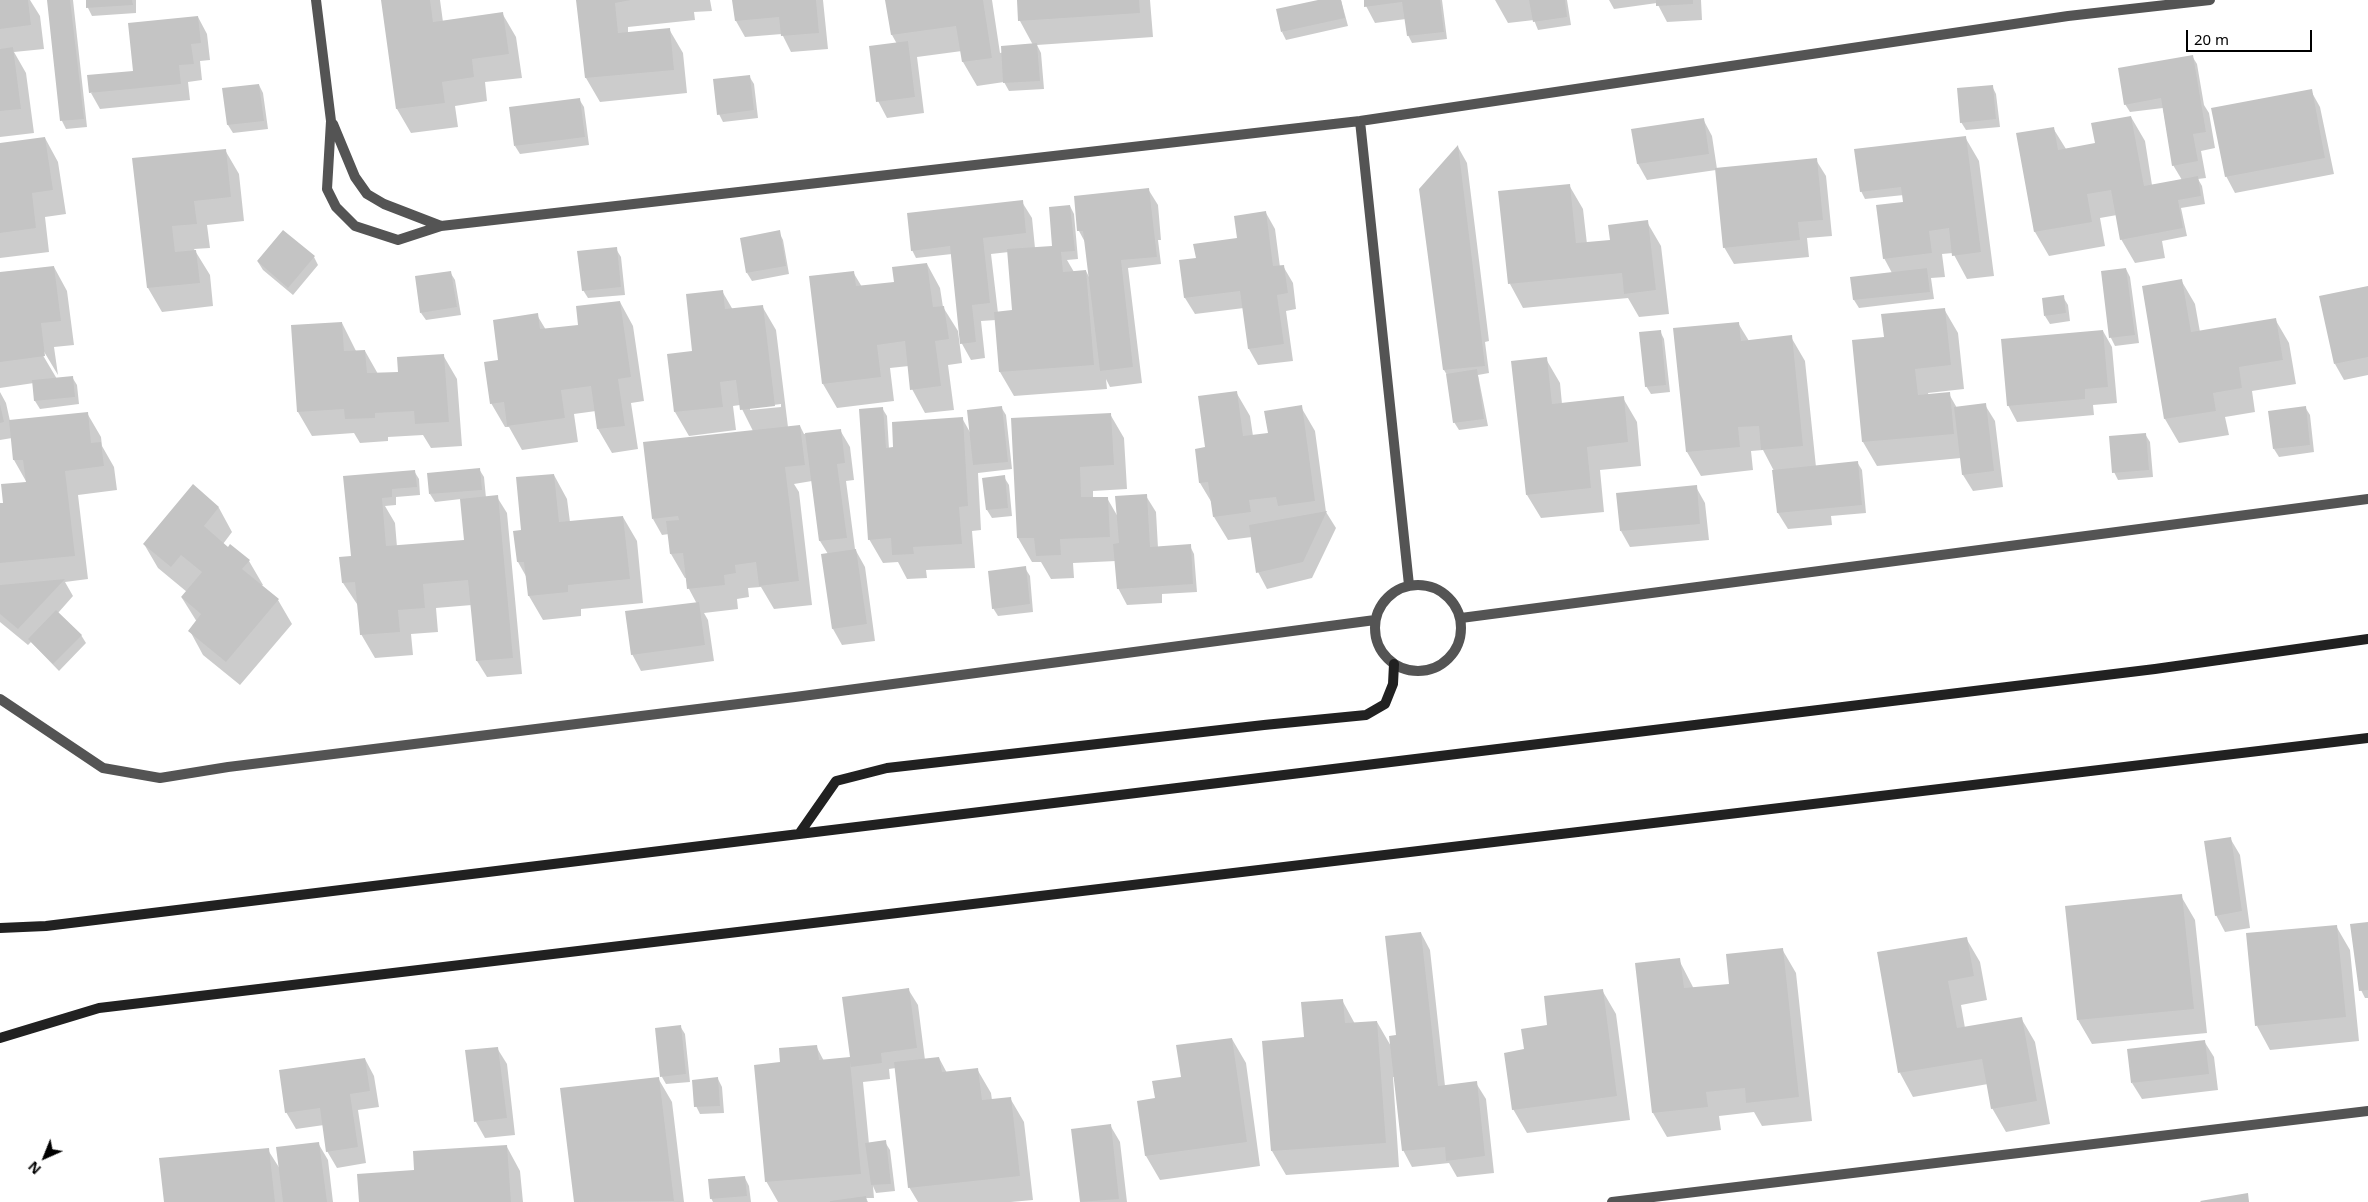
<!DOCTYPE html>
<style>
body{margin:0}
#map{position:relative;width:2368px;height:1202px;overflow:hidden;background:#fff;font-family:"Noto Sans",sans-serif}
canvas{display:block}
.north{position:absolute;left:20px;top:1132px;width:50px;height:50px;-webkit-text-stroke:4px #fff;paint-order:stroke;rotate:224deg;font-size:14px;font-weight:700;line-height:20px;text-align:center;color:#000}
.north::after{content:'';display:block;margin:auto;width:18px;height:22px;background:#000;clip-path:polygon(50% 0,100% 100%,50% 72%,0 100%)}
.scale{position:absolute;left:2186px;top:30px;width:126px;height:22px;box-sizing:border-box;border:2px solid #000;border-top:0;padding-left:6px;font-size:15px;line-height:18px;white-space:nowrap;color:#000;-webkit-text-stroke:4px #fff;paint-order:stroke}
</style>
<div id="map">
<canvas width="2368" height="1202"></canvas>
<div class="north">N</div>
<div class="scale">20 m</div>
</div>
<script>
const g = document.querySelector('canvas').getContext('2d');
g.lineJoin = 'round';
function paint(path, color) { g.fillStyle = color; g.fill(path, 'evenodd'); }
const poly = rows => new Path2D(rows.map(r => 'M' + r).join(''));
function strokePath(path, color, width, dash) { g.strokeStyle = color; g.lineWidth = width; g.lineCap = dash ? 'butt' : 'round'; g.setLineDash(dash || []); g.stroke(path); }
const shadow = poly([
 [0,0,30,0,40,16,44,49,14,52,26,73,34,133,0,137],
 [48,0,73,0,87,127,66,129,62,121],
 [87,0,136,0,136,13,92,16,88,8],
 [382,0,440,0,443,22,502,13,516,37,522,78,485,82,487,101,455,106,458,127,411,133,397,109],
 [578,0,710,0,712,11,694,12,695,20,628,27,628,33,669,29,683,53,687,93,600,102,586,78],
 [734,0,823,0,828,49,791,52,782,34,745,37,736,21],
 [886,0,992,0,1000,53,1033,45,1020,21,1018,0,1150,0,1153,37,1037,45,1041,53,1044,89,1009,91,1004,82,977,86,963,62,962,51,917,57,924,113,887,118,878,101,897,44,892,35],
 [1325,0,1341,0,1348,26,1286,40,1282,32],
 [1365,0,1442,0,1447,39,1412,43,1408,35,1406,19,1375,23,1366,6],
 [1495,0,1567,0,1571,25,1538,30,1534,20,1508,23],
 [1609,0,1701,0,1702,20,1667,22,1657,3,1614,9],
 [198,17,207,34,210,60,200,61,202,80,188,82,190,100,100,109,91,93,134,72],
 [2192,56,2197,64,2204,105,2209,113,2215,148,2201,151,2206,178,2198,179,2202,186,2205,204,2181,208,2187,236,2162,241,2165,258,2135,263,2121,239,2117,215,2100,218,2105,246,2049,256,2035,232,2018,134,2053,128,2066,149,2096,144,2131,117,2145,141,2152,185,2182,180,2173,165,2163,108,2130,112,2125,104],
 [749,76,754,84,758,118,723,122,719,114],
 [259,85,263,93,268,129,233,133,228,125,224,89],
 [1992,86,1996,94,2000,127,1966,130,1961,122],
 [2311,91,2320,107,2334,174,2235,193,2226,176],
 [579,99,584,107,589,145,520,154,515,146],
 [1703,119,1712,136,1717,169,1816,160,1826,176,1832,236,1807,238,1809,257,1734,264,1724,247,1716,170,1647,180,1638,164,1632,130],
 [1965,137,1979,161,1994,276,1967,279,1953,253,1942,254,1945,277,1931,278,1934,299,1859,308,1854,300,1851,278,1892,273,1884,258,1905,203,1904,195,1865,199,1861,191],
 [45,138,58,162,66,214,45,217,49,252,0,258,0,144],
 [1458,147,1467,163,1489,341,1485,342,1489,373,1478,375,1488,426,1459,430,1454,422,1447,375,1444,370],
 [225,150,239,174,244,221,207,225,210,248,194,249,210,275,213,306,162,312,148,288,134,159],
 [1569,185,1583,209,1587,244,1612,241,1647,222,1661,246,1669,314,1639,317,1628,298,1523,308,1510,284],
 [1148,189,1158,205,1161,240,1158,240,1161,264,1128,268,1142,383,1110,387,1106,379,1107,389,1014,396,1000,372,996,320,981,321,985,358,971,360,961,342,952,254,916,258,912,250,1022,202,1032,218,1035,248,1054,247,1070,206,1074,214,1078,259,1067,260,1074,272,1086,271,1090,279,1086,244,1079,231,1075,197],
 [1009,252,1013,312,998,313,991,254],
 [1266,213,1275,229,1280,267,1283,266,1293,283,1296,309,1286,311,1293,361,1258,365,1249,349,1244,308,1195,314,1185,298,1180,261,1197,259,1238,239],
 [779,232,783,240,789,274,752,281,747,273],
 [616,249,621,257,625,295,588,298,583,290],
 [314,257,318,265,293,295,263,270,258,262],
 [927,264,940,288,943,307,958,331,962,363,948,365,954,410,925,413,912,389,909,366,890,368,894,401,837,408,823,384,853,272,862,287,896,283],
 [54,267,67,291,74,345,54,347,58,375,43,350,41,352,57,379,72,377,77,385,79,404,40,409,35,401,34,383,0,388,0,274],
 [2126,269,2130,277,2139,343,2115,346,2111,338,2102,272],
 [450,272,455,280,461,315,426,320,421,313],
 [2181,280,2195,304,2200,332,2275,319,2289,343,2296,384,2252,391,2255,412,2225,417,2229,435,2179,443,2165,419,2143,287],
 [2368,287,2368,375,2344,380,2335,364],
 [722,291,733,310,762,306,776,330,788,427,800,426,804,434,840,430,850,447,854,480,846,481,855,549,865,567,875,641,842,645,833,629,822,555,828,554,820,541,812,481,794,484,799,492,812,605,774,609,761,587,748,588,749,597,737,599,738,609,704,613,708,620,714,661,641,671,632,654,697,604,689,589,687,578,685,578,671,554,669,534,662,535,653,519,753,431,740,405,733,406,736,430,689,436,675,412,694,352],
 [781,404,781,407,750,410,750,408],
 [2063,297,2068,305,2070,321,2050,324,2045,316],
 [620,302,633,326,644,401,631,403,638,449,612,453,598,429,596,411,574,414,578,442,522,450,509,427,505,427,491,403,499,361,537,315,546,330,580,326],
 [1944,309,1958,333,1964,389,1928,393,1929,396,1949,394,1957,408,1985,405,1995,421,2003,487,1973,491,1963,475,1961,458,1877,466,1863,442,1885,338],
 [342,323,356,351,365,351,378,374,400,373,443,355,457,379,462,446,431,448,423,435,388,437,388,441,360,443,354,433,312,436,298,412],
 [1738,323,1749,341,1791,337,1805,361,1816,467,1857,462,1862,470,1866,513,1831,516,1832,525,1788,529,1778,513,1774,471,1763,450,1751,451,1753,470,1701,476,1687,452],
 [1660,331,1664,339,1670,392,1651,394,1646,386],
 [2103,331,2112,347,2117,403,2093,405,2094,415,2017,422,2008,405],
 [1546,359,1560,383,1562,404,1623,398,1637,422,1641,466,1600,470,1604,512,1541,518,1527,495],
 [0,392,6,403,10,421,87,413,101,437,102,446,114,467,117,490,78,495,88,579,65,582,73,596,58,613,81,635,86,643,59,671,31,642,28,645,0,622,0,505,5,504,27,483,14,460,12,438,0,440],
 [1236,392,1250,416,1253,436,1269,434,1301,407,1315,431,1326,512,1336,528,1312,578,1267,589,1258,572,1252,537,1228,540,1214,517,1212,503,1200,483,1196,450,1207,448],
 [1001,407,1006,415,1012,469,978,473,981,530,972,531,975,568,926,570,927,578,907,579,898,562,883,563,869,539,882,408,887,416,889,449,894,448,962,418,971,434],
 [2305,407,2310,415,2314,452,2279,457,2274,449],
 [1110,414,1124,438,1127,489,1093,491,1093,498,1107,498,1118,517,1146,496,1156,512,1158,548,1190,546,1194,554,1197,592,1162,594,1162,603,1127,605,1118,588,1116,561,1073,563,1074,578,1051,579,1041,562,1032,562,1018,538,1012,419],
 [2145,434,2150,442,2153,477,2118,480,2114,472],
 [479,469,484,477,486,498,497,497,507,513,522,674,487,677,477,661,472,605,436,608,438,632,411,634,413,655,375,658,361,634,359,607,343,583,352,557,346,502,414,471,419,479,420,495,396,497,396,505,385,506,395,523,397,547,466,546,461,499,435,502,430,494],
 [554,475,567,499,570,522,623,517,637,541,643,603,581,609,581,616,543,620,529,596,527,578,518,562,523,531],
 [1004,477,1009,485,1012,516,992,518,987,510],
 [193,486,219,508,232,532,223,544,249,561,263,585,261,586,278,600,292,624,240,685,203,655,190,631,197,622,182,598,187,592,158,568,144,544],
 [1696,487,1705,503,1709,540,1630,547,1621,531],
 [1025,568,1030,576,1033,612,998,616,993,608],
 [2230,838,2240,855,2250,928,2225,932,2216,915],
 [2181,896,2195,920,2207,1033,2092,1044,2078,1020,2066,907],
 [2368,923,2368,998,2365,998,2361,990],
 [2336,926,2350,950,2359,1041,2270,1050,2257,1026],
 [1421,933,1430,950,1445,1086,1476,1083,1486,1099,1494,1173,1457,1177,1449,1163,1412,1167,1403,1150,1395,1077,1393,1077,1399,1167,1286,1175,1272,1151,1305,1039,1342,1000,1355,1024,1377,1022,1392,1048,1398,1036],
 [1966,938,1980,962,1987,1000,1961,1005,1965,1028,2021,1018,2035,1042,2050,1124,2006,1132,1992,1108,1988,1084,1913,1097,1900,1073],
 [1782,949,1796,973,1812,1121,1762,1126,1754,1112,1719,1116,1721,1130,1667,1137,1653,1113,1679,960,1694,989,1731,985],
 [908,989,918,1005,925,1060,939,1058,947,1073,977,1069,991,1093,992,1100,1010,1098,1024,1122,1033,1200,1011,1202,918,1202,909,1187,896,1068,889,1069,890,1079,863,1082,869,1144,885,1142,890,1150,895,1191,876,1193,873,1186,874,1198,866,1198,868,1202,778,1202,766,1181,782,1063,816,1046,824,1061,849,1058],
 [1602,990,1616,1014,1630,1120,1527,1133,1513,1109,1525,1050,1549,1026],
 [680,1026,685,1034,690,1082,666,1084,662,1077],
 [1232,1039,1246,1063,1260,1166,1160,1180,1146,1156,1138,1102,1156,1099],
 [2204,1041,2214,1057,2218,1090,2142,1099,2132,1083],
 [497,1048,507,1064,515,1135,485,1138,476,1122,467,1051],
 [365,1059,374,1076,379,1107,358,1110,366,1163,337,1168,327,1151,324,1125,296,1129,286,1112],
 [658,1078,672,1102,684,1202,575,1202,562,1089],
 [718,1079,722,1087,724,1113,700,1114,696,1106],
 [1110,1125,1120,1142,1127,1202,1081,1202,1072,1130],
 [318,1143,328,1160,333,1202,165,1202,268,1150,280,1169],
 [507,1147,520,1171,523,1202,360,1202,415,1171],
 [745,1178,749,1186,751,1202,713,1202,711,1198]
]);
const building = poly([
 [0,0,28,0,31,25,0,29],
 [47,0,70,0,84,119,60,121],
 [86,0,132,0,133,5,86,8],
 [381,0,430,0,433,22,503,12,509,54,472,59,474,77,442,82,445,103,396,109],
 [576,0,631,0,615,3,618,33,670,28,674,70,585,78],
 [732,0,816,0,819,33,781,36,779,17,735,21],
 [885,0,983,0,992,58,962,62,956,26,891,35],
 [1017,0,1139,0,1140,13,1018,21],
 [1318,0,1341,0,1345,18,1281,32,1276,9],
 [1364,0,1440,0,1444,32,1407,36,1402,2,1364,7],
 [1529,0,1565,0,1567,17,1533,22],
 [1656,0,1693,0,1693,4,1656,6],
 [198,16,201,43,191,44,194,64,179,65,181,84,89,93,87,75,133,71,128,23],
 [908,41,915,97,876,102,869,46],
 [1037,43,1040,81,1003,83,1001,46],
 [13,47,21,109,0,111,0,49],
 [2193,55,2206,132,2193,134,2198,161,2172,166,2161,98,2124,105,2118,68],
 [750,75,754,110,717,115,713,79],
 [259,84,264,121,227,125,222,88],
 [1993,85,1996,119,1960,123,1957,88],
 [2312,89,2325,158,2225,177,2211,108],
 [580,98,585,137,514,146,509,107],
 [2131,116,2144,186,2198,176,2201,196,2178,200,2183,228,2120,240,2111,190,2087,194,2092,222,2034,232,2016,133,2054,127,2058,150,2095,143,2091,123],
 [1704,118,1709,154,1637,164,1631,129],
 [1966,136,1981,252,1952,256,1949,228,1929,231,1932,253,1883,259,1876,205,1903,202,1901,187,1860,192,1854,149],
 [45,137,53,190,32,193,36,228,0,233,0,143],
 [1458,145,1485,366,1443,370,1419,189],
 [226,149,231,197,194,201,197,224,172,226,175,252,196,250,200,283,147,288,132,158],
 [1817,158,1823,220,1798,222,1800,240,1723,248,1715,168],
 [1570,184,1576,243,1610,240,1608,225,1648,220,1656,290,1624,294,1622,273,1508,284,1498,191],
 [1149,188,1157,257,1121,260,1133,367,1100,371,1083,231,1077,231,1074,196],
 [1023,200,1026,233,983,238,990,303,972,305,976,342,960,344,950,246,911,251,907,213],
 [1070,205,1075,251,1061,252,1063,272,1086,270,1094,365,999,372,994,312,1012,310,1007,249,1052,246,1049,207],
 [1266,211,1273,266,1284,265,1288,293,1277,295,1284,344,1248,349,1240,291,1184,298,1179,260,1196,258,1193,244,1237,238,1234,216],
 [283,230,315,256,288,288,257,261],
 [780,230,786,266,746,273,740,238],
 [617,247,621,287,582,291,577,251],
 [927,263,933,307,944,306,949,339,935,341,941,386,910,390,905,341,877,345,881,377,822,384,809,276,854,271,856,286,894,282,892,267],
 [54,266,61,321,41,323,45,356,0,362,0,272],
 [1927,268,1930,292,1853,300,1850,277],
 [2126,268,2135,335,2109,338,2101,271],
 [451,271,457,307,420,313,415,276],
 [2182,279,2191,332,2276,318,2283,360,2239,367,2242,388,2213,393,2216,411,2164,419,2142,286],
 [2368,286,2368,357,2334,364,2319,296],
 [723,290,725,309,763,305,775,406,740,410,736,380,720,382,723,407,674,412,667,354,692,351,686,294],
 [2064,295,2066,313,2044,316,2042,298],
 [620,301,631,377,618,379,625,426,597,429,591,386,561,390,565,418,507,426,504,402,490,404,484,362,498,360,493,320,538,313,540,329,578,325,576,306],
 [1945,308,1951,365,1915,369,1918,395,1950,392,1954,434,1862,442,1852,340,1884,337,1881,314],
 [342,322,344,351,365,350,367,373,398,372,397,357,444,354,449,422,415,424,414,411,375,413,375,418,345,419,344,409,297,412,291,325],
 [1739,322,1741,341,1792,335,1803,446,1761,450,1759,426,1738,427,1740,447,1686,452,1673,328],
 [1661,330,1666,385,1645,387,1639,332],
 [2103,330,2108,387,2085,389,2085,399,2007,406,2001,339],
 [1547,357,1552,404,1624,396,1628,442,1587,447,1591,488,1526,495,1511,361],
 [1477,369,1484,419,1453,423,1446,374],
 [73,376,75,397,34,401,32,380],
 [1237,391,1243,436,1268,433,1264,411,1302,405,1315,501,1278,506,1276,497,1249,500,1251,512,1213,517,1208,482,1199,483,1195,449,1205,447,1198,396],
 [1986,403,1994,471,1962,475,1954,407],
 [0,404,4,422,0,423],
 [1002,406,1008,462,973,465,967,410],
 [2306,406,2310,445,2273,449,2268,411],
 [883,407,886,448,893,447,892,422,963,417,968,506,959,507,962,544,913,547,914,554,892,555,891,538,868,540,859,409],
 [88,412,91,443,101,442,104,466,65,471,75,556,0,563,0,503,3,503,1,484,26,482,23,460,13,460,9,420],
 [1111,413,1114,465,1080,467,1081,497,1108,497,1110,537,1060,539,1061,555,1036,556,1034,538,1017,538,1011,418],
 [800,425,805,465,785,467,799,581,759,586,756,562,735,565,736,573,724,575,725,585,687,589,683,553,670,554,666,521,679,520,678,516,652,519,643,442],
 [841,429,845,463,837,464,847,538,819,541,805,433],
 [2146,433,2149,470,2112,473,2109,436],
 [1858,461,1862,505,1777,513,1772,470],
 [480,468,482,490,429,494,427,473],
 [415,470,417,487,392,489,392,497,382,498,386,546,464,540,460,499,498,495,513,658,476,661,468,580,423,584,425,608,398,610,400,632,360,635,355,582,342,583,339,557,351,556,343,476],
 [554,474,559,522,623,516,630,579,568,585,568,592,528,596,524,562,517,562,513,531,521,530,516,477],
 [1005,475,1008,508,986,510,982,478],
 [193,484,219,507,204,526,228,547,230,544,250,560,242,569,279,599,226,662,188,631,201,614,181,597,202,572,181,555,171,567,143,544],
 [1697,485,1700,524,1620,531,1616,493],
 [1147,494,1150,547,1191,544,1193,584,1117,589,1113,544,1119,543,1115,496],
 [1327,511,1303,562,1256,573,1249,525],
 [856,549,867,624,832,629,821,554],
 [1026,566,1030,604,992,609,988,571],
 [65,579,18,629,0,614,0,585],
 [699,602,705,645,631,655,625,611],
 [56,610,82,635,53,664,28,639],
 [2231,837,2242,911,2215,916,2204,841],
 [2182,894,2194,1009,2077,1020,2065,906],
 [2368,922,2368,990,2359,991,2350,924],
 [2337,925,2346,1017,2255,1026,2246,933],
 [1421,932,1438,1086,1477,1081,1485,1156,1446,1161,1445,1147,1402,1151,1389,1036,1396,1035,1385,936],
 [1967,937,1974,976,1948,981,1957,1028,2022,1017,2037,1101,1991,1109,1982,1059,1898,1073,1877,952],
 [1783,948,1799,1097,1746,1103,1745,1088,1706,1092,1708,1107,1652,1113,1635,963,1680,958,1684,988,1729,984,1726,954],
 [909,988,917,1048,881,1053,882,1063,851,1067,850,1061,861,1174,765,1182,754,1065,780,1062,779,1048,817,1045,819,1060,850,1057,842,997],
 [1603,989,1617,1096,1512,1110,1504,1053,1524,1049,1521,1029,1547,1025,1544,996],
 [1343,999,1345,1023,1377,1021,1386,1143,1271,1151,1262,1041,1304,1037,1301,1002],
 [681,1025,686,1074,660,1077,655,1028],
 [1232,1038,1247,1142,1145,1156,1137,1101,1155,1098,1152,1081,1181,1077,1176,1045],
 [2205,1040,2209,1074,2131,1083,2127,1049],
 [498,1047,507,1118,474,1122,465,1050],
 [939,1057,942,1072,978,1068,982,1100,1011,1097,1020,1176,908,1188,894,1062],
 [365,1058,370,1091,350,1094,358,1147,326,1152,320,1108,285,1113,279,1070],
 [659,1077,674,1201,574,1202,560,1088],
 [718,1077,720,1106,694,1107,692,1080],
 [1111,1124,1119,1199,1080,1202,1071,1129],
 [886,1140,891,1184,871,1185,865,1143],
 [319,1142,327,1202,283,1202,276,1147],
 [507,1145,511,1202,359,1202,357,1174,414,1170,413,1151],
 [269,1148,275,1202,164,1202,159,1158],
 [745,1176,747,1196,710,1199,708,1179],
 [2248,1193,2249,1202,2201,1202,2200,1201],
 [866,1196,867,1202,830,1202,830,1201]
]);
const minor = poly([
 [316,0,331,121,327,189,336,207,355,226,398,240,441,226,1360,121,2068,16,2210,0],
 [1360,121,1409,585],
 [333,124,355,177,367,194,384,204,441,226],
 '1375 628a43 43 0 1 1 86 0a43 43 0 1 1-86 0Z',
 [1461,618,2368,499],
 [0,699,103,768,160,778,228,767,795,697,1375,620],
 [1612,1202,2368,1111]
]);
const secondary = poly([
 [799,834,836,781,887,768,1264,725,1366,715,1385,704,1393,684,1394,664],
 [0,928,46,926,799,834,2155,669,2368,639],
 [0,1038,99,1008,2368,738]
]);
paint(shadow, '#0003');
paint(building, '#c4c4c4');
strokePath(minor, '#545454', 10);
strokePath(secondary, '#212121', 10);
</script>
